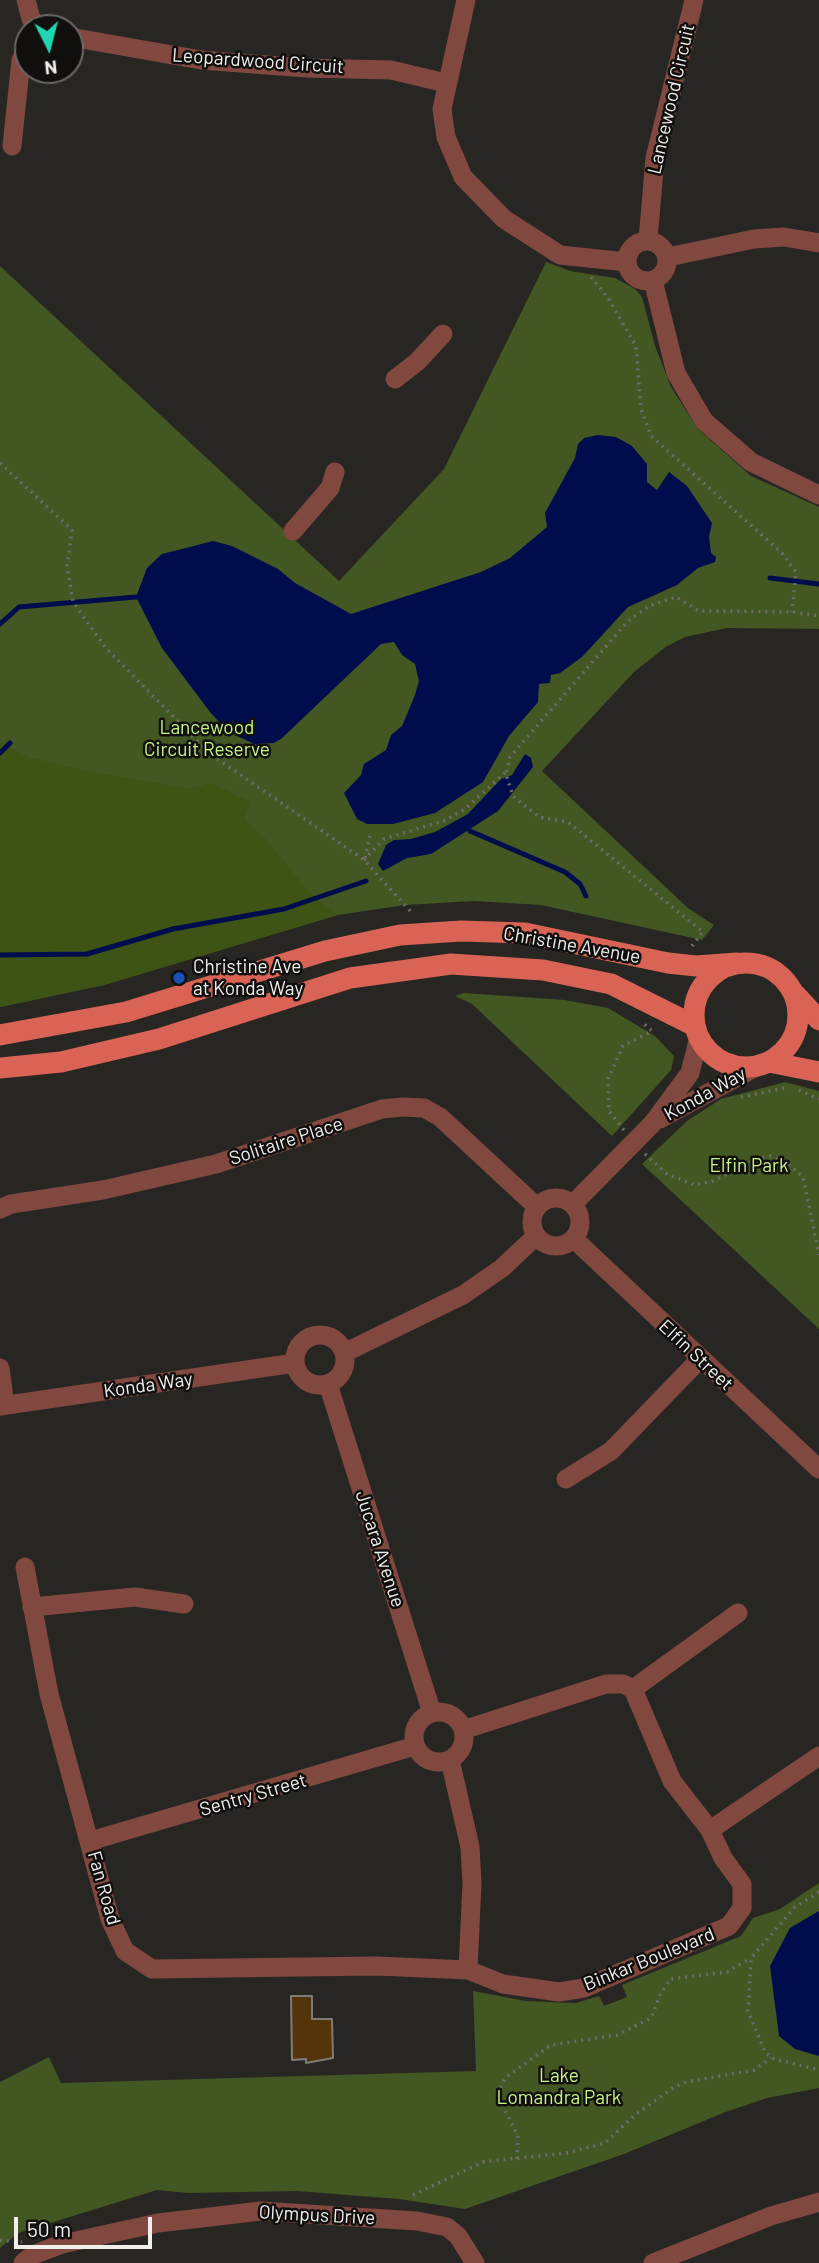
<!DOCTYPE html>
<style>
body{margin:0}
#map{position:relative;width:819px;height:2263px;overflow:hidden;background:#282622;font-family:Barlow,sans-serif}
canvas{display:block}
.north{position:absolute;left:14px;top:14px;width:70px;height:70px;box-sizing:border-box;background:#100f0d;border:2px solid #6a6966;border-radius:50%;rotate:174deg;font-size:19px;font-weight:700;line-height:28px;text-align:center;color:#f0efec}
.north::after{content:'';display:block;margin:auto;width:24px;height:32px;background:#21d5b0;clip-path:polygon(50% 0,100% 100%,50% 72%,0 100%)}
.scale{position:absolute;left:14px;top:2217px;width:138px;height:32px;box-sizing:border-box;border:4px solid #f0efec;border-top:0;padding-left:9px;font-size:21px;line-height:24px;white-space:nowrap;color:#f0efec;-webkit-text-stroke:5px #100f0d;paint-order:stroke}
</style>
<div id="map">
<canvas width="819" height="2263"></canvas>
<div class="north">N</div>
<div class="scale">50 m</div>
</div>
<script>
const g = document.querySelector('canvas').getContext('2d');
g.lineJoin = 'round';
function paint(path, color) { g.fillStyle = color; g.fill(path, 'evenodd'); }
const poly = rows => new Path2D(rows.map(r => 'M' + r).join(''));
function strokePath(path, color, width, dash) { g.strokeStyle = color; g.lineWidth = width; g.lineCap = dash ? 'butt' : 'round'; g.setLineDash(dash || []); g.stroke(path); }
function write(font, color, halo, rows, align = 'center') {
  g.font = font + ' Barlow,sans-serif'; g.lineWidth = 5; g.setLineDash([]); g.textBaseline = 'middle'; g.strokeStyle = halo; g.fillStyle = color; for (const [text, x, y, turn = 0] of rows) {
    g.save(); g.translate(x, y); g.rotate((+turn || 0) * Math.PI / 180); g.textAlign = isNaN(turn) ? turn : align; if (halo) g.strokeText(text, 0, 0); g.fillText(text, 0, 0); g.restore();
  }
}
const green = poly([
 [546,262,570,271,615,278,635,289,642,297,655,346,671,387,698,429,751,476,819,507,819,629,727,628,685,637,667,646,634,672,542,771,688,908,714,925,702,940,541,905,474,901,405,905,338,915,104,985,0,1007,0,266,339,581,444,469],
 [464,993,565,1000,608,1008,655,1036,674,1056,671,1070,612,1136,472,1004,455,996],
 [785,1082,819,1091,819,1329,642,1164,687,1121,721,1099],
 [819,1883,819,2088,767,2098,723,2113,624,2154,465,2209,399,2199,297,2191,188,2193,157,2190,18,2233,0,2248,0,2082,49,2057,61,2083,476,2071,473,1991,525,2001,576,2003,599,1996,604,2006,627,1997,622,1985,741,1936,753,1918,780,1909]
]);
const forest = poly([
 [0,743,29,757,77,769,189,789,211,783,250,802,244,819,264,837,310,893,338,915,104,985,0,1007]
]);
const water = poly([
 [598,435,616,437,632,446,647,464,647,482,657,490,669,472,687,486,712,523,709,537,711,553,716,557,715,562,698,568,677,585,628,607,582,657,560,673,551,675,550,683,539,684,538,702,509,736,483,782,435,813,393,824,367,824,357,819,344,793,361,775,364,764,386,750,391,735,402,726,415,695,419,681,415,664,402,655,394,642,381,644,281,739,274,743,254,744,227,731,210,712,162,648,136,597,147,568,162,554,213,541,232,546,278,569,295,583,351,614,481,572,510,558,547,527,545,513,575,458,578,444,584,438],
 [525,754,531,758,533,767,498,811,431,854,407,858,383,871,378,864,386,845,394,840,411,839,435,832,468,814,501,779,512,775],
 [819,1911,819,2056,795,2049,779,2036,770,1966,790,1928]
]);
const stream = poly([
 [770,578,819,584],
 [0,624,19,607,136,597],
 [0,753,10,743],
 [470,831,565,872,580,884,586,896],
 [0,955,87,954,173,929,284,909,366,881]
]);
const building = poly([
 [291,1996,312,1996,312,2019,332,2019,333,2058,306,2063,306,2059,292,2060,291,1996]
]);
const path = poly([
 [591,277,608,298,636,346,641,409,651,436,782,553,796,572,792,612],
 [0,463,72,530,67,566,73,602,105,647,209,753,364,860,413,914],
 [365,858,370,836],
 [364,860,384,839,446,820,465,809,507,771],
 [692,946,703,932,568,822,539,817,513,796,506,774,510,757,628,621,651,605,676,597,699,611,792,612,819,616],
 [799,1090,819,1099],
 [741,1097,789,1087],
 [624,1130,609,1111,608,1079,623,1046,652,1031,644,1024],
 [645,1154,667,1174,695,1185,713,1181,757,1159,770,1156,787,1163,803,1177,819,1255],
 [819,1892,794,1908,751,1958,748,2011,765,2052,771,2058,819,2070],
 [517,2159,518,2136,497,2094,506,2077,551,2045,617,2035,651,2018,660,1995,670,1979,727,1972,751,1958],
 [413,2195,483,2162,567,2153,605,2143,635,2115,673,2088,686,2082,754,2070,771,2058],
 [0,2240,22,2242]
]);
const minor = poly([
 [26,0,31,19,40,28],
 [466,0,442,109,446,137,463,177,504,219,560,255,627,262],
 [70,37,201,60,307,68,391,70,446,83],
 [12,146,21,60,28,48],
 [648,240,655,158,694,0],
 '627 261a20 20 0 1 1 40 0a20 20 0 1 1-40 0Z',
 [668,257,754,239,784,237,819,243],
 [653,280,676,373,704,421,751,462,819,495],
 [395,379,417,362,443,334],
 [293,531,330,488,335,472],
 [660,1119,758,1066],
 '532 1222a24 24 0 1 1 48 0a24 24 0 1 1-48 0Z',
 [573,1204,653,1123,690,1073,699,1037],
 [0,1209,11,1204,103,1190,216,1164,382,1109,403,1107,424,1108,440,1117,537,1207],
 [574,1239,819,1469],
 '295 1360a25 25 0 1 1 50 0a25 25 0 1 1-50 0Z',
 [344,1353,463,1295,502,1268,536,1236],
 [0,1368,5,1405],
 [328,1384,432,1713],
 [0,1406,295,1363],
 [566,1479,611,1451,699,1360],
 [25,1567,49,1694,110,1919,125,1951,152,1969,377,1966,468,1970,503,1984,559,1992,584,1988,729,1926,742,1908,742,1884,723,1858,710,1830,672,1781,633,1689],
 [32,1607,135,1597,184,1604],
 '414 1737a25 25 0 1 1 50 0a25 25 0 1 1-50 0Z',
 [463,1730,606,1684,623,1684,633,1689,738,1613],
 [450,1760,470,1847,472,1883,468,1970],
 [710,1830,819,1756],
 [90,1841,415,1746],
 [23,2263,33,2255,62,2244,158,2223,261,2211,417,2221,447,2227,458,2236,475,2263],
 [653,2263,771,2216,819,2202]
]);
const major = poly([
 '694 1015a52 52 0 1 1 104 0a52 52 0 1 1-104 0Z',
 [796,995,819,1020],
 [0,1035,126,1012,325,951,400,935,461,931,525,933,668,963,696,966,737,963],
 [769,1062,819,1072],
 [0,1068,61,1062,159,1039,350,978,451,964,543,970,611,984,695,1026]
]);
const markers = [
 [179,978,7,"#1a4fb4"]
];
const streetNames = [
 ["Leopardwood Circuit",258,61,4],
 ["Lancewood Circuit",671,99,-77],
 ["Christine Avenue",572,945,10],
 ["Konda Way",705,1094,-29],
 ["Solitaire Place",286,1141,-18],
 ["Elfin Street",696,1355,43],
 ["Konda Way",148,1385,-8],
 ["Jucara Avenue",380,1549,72],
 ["Sentry Street",253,1795,-16],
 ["Fan Road",104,1888,74],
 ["Binkar Boulevard",649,1959,-22],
 ["Olympus Drive",317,2215,3]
];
const parkNames = [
 ["Lancewood",207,728],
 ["Circuit Reserve",207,750],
 ["Elfin Park",749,1166],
 ["Lake",559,2076],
 ["Lomandra Park",559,2098]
];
const poiNames = [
 ["Christine Ave",193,967],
 ["at Konda Way",193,989]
];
paint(green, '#425722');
paint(forest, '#3d5415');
paint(water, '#000c4c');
strokePath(stream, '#000c4c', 5);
paint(building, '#54350b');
strokePath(building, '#807b77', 2);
strokePath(path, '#6e6c68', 3.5, [2, 5]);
strokePath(minor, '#814840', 19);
strokePath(major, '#d96455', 21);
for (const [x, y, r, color] of markers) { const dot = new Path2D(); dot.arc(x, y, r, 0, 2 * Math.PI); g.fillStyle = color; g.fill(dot); strokePath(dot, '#100f0d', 2.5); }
write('19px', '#f0efec', '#100f0d', streetNames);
write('19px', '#c6f587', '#100f0d', parkNames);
write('19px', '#f0efec', '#100f0d', poiNames, 'left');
</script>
